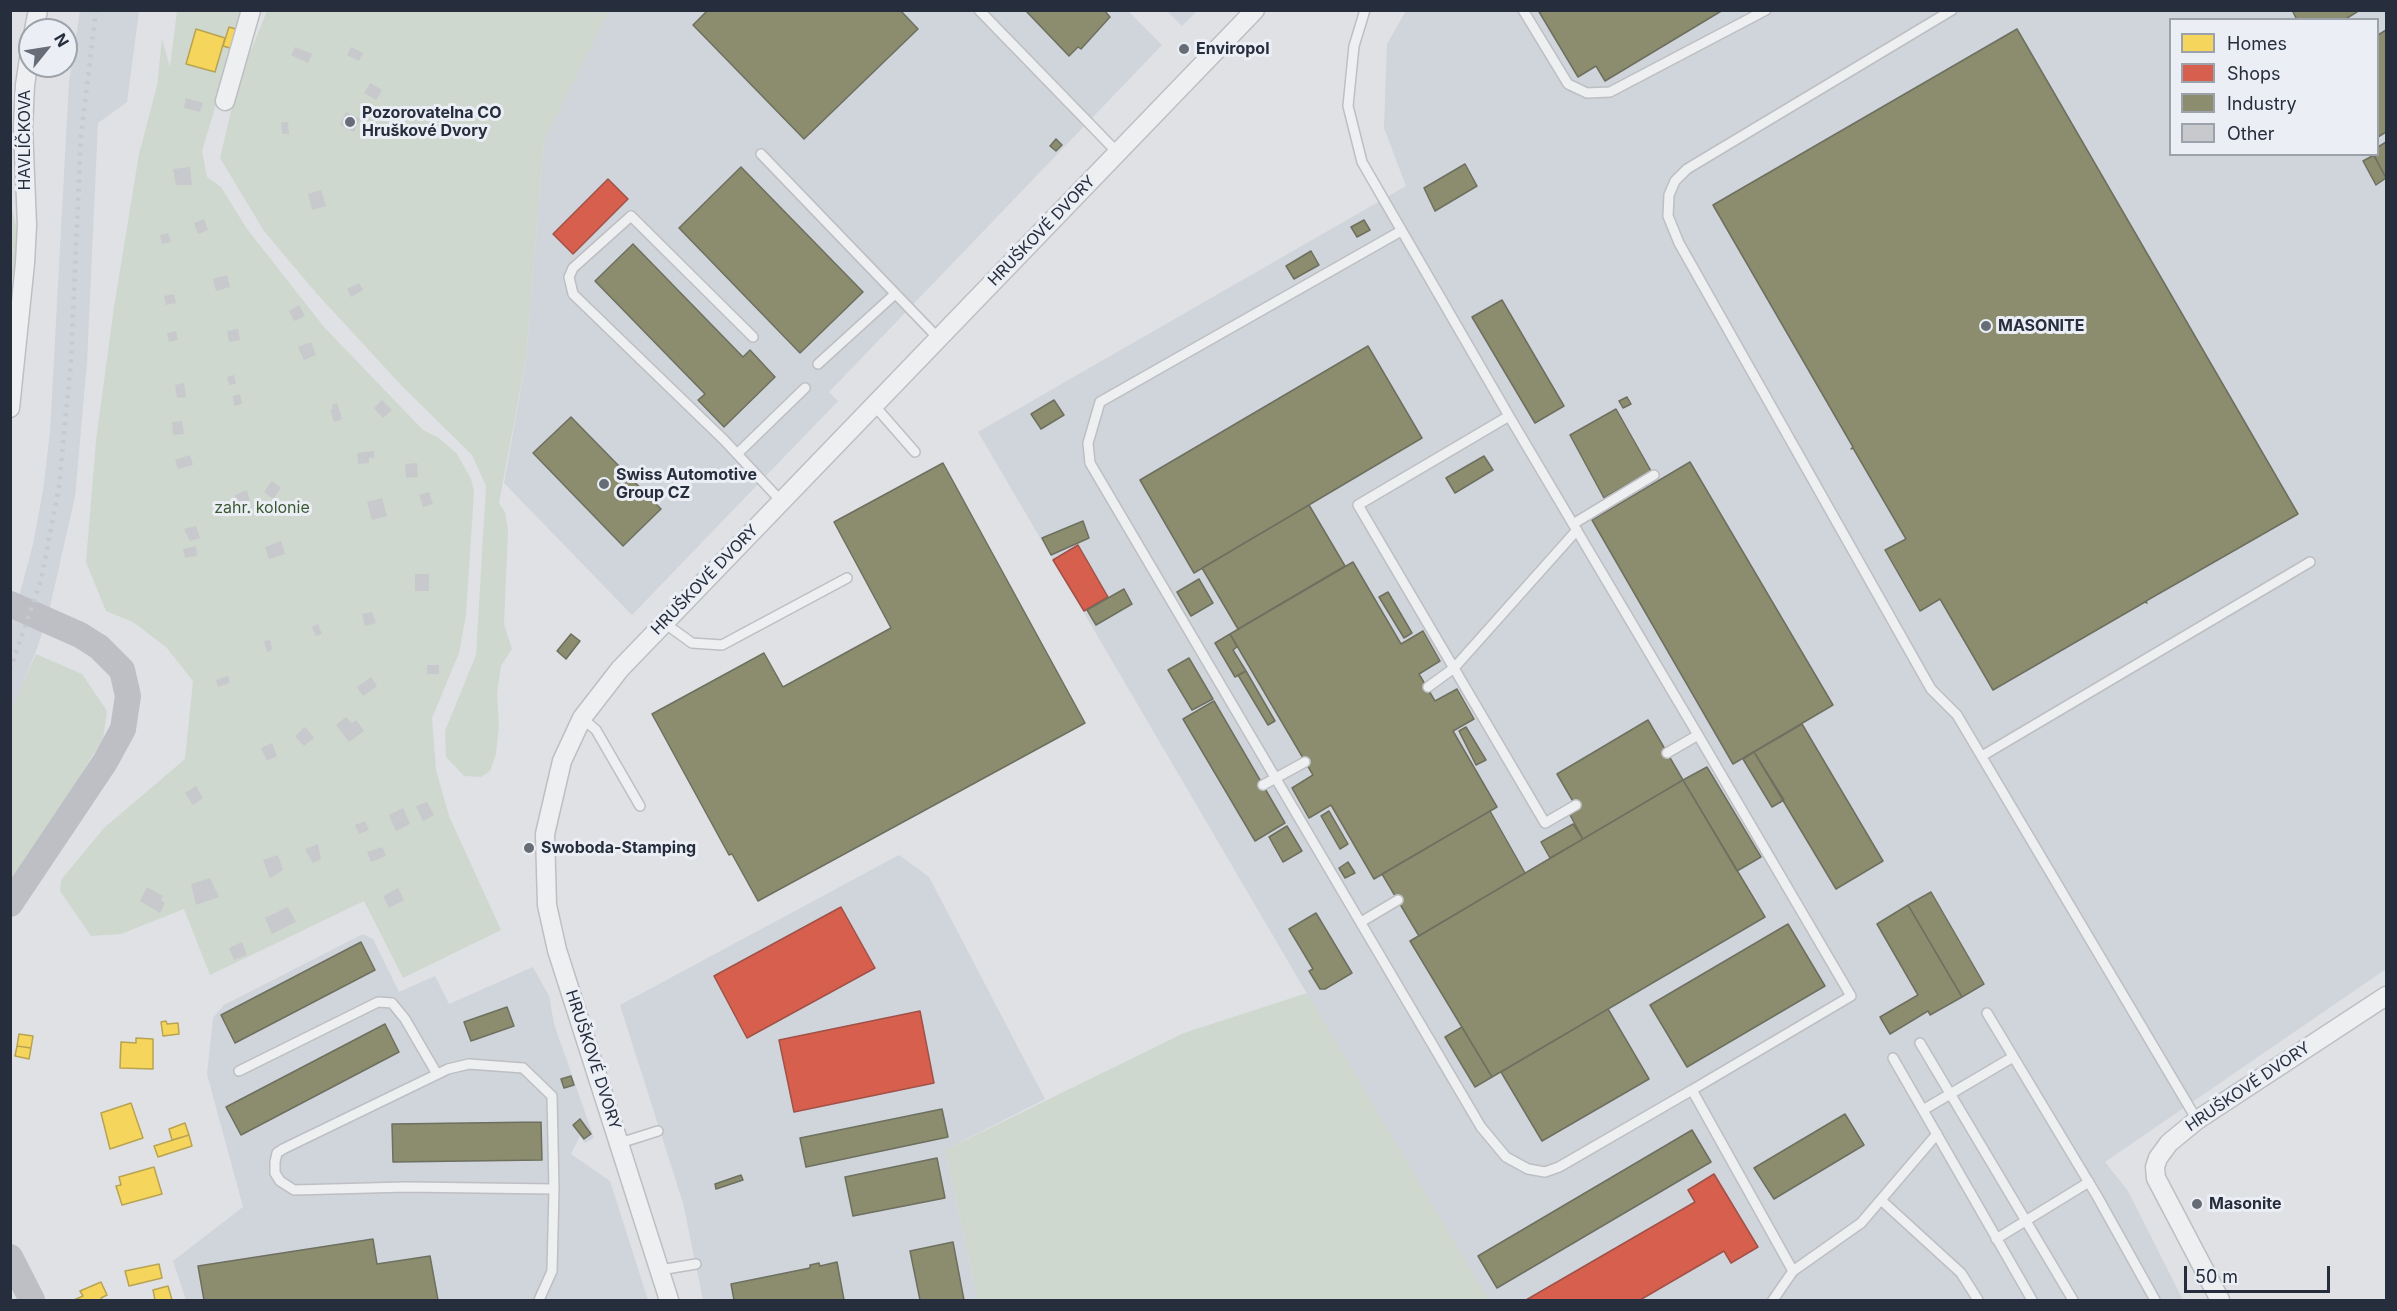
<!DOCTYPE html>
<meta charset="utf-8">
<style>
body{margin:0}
#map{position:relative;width:2397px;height:1311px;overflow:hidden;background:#dfe1e4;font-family:Inter,sans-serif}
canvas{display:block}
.frame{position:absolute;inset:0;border:12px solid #262e3d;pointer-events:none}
.legend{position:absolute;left:2169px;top:18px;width:210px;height:138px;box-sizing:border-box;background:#ebeff5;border:2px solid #9ca2ab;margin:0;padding:8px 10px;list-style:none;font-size:18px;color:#262e3d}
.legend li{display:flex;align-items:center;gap:12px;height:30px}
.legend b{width:30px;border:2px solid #9ca2ab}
.north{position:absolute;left:18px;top:18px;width:60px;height:60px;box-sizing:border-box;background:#ebeff5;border:2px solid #9ca2ab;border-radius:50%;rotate:60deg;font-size:16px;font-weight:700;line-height:24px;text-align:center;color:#262e3d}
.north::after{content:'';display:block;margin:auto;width:21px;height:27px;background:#676d77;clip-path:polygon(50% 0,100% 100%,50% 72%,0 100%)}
.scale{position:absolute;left:2184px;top:1266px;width:146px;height:27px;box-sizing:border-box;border:3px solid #262e3d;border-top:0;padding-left:8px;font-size:18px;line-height:21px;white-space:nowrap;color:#262e3d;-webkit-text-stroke:4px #ebeff5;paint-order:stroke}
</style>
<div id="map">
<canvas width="2397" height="1311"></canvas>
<div class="frame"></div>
<ul class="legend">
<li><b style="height:16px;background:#f6d55c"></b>Homes</li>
<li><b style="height:16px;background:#d6604d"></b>Shops</li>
<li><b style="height:16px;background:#8c8c6e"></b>Industry</li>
<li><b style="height:16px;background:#c7c9cc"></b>Other</li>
</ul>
<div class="north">N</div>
<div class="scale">50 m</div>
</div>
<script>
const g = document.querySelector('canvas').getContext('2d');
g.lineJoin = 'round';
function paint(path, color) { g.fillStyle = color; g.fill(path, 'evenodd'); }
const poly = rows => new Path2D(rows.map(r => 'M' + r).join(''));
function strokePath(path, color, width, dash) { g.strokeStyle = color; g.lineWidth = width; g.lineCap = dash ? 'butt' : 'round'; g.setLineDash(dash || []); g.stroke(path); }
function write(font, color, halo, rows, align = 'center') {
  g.font = font + ' Inter,sans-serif'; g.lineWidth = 6; g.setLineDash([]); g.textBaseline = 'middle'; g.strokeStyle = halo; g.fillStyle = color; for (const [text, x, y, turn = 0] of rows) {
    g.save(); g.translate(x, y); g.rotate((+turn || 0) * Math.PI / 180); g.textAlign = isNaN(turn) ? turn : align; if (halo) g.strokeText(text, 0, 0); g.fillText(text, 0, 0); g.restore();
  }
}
const built = poly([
 [80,11,139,11,127,102,98,123,87,362,75,497,48,615,35,654,11,712,11,627,33,544,43,491,50,432,69,82],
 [609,11,1128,11,1162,45,829,392,838,401,632,615,504,483,526,360,544,141],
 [1167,11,1197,11,1182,26],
 [1406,11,2386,11,2386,969,2105,1162,2128,1191,2183,1300,1489,1300,1453,1243,978,432,1406,186,1384,128,1387,44],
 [2170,20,2378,20,2378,154,2170,154],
 [899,855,929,877,1045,1099,945,1150,978,1300,703,1300,683,1203,620,1005],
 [363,934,373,939,399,992,435,976,449,1004,533,967,549,996,554,1024,594,1138,585,1143,580,1136,571,1154,610,1181,648,1300,186,1300,173,1261,243,1207,207,1074,213,1018,224,1005]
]);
const green = poly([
 [177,11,244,11,202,151,207,177,221,187,247,229,324,327,423,430,439,438,457,454,471,479,474,491,466,615,459,653,432,718,436,770,449,816,501,930,403,978,364,901,210,975,184,909,121,934,91,936,60,891,61,880,104,828,185,759,193,681,166,647,133,622,106,611,86,562,96,441,114,307,139,154,157,86,162,39,170,67],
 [267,11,609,11,544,141,526,359,499,503,505,512,508,531,504,624,512,649,501,666,497,693,499,726,496,754,490,771,481,777,464,776,446,757,445,731,476,655,486,486,472,455,402,386,317,294,264,231,220,158,238,82],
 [11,204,19,240,11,287],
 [36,654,82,674,107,711,103,739,11,886,10,712],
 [1307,993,1489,1300,978,1300,945,1150,1184,1033]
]);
const homes = poly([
 [229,27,239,30,233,49,223,46,229,27],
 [196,29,225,38,215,72,186,64,196,29],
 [166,1021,167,1024,178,1023,179,1034,163,1036,161,1022,166,1021],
 [19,1034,33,1036,31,1048,17,1046,19,1034],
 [136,1038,153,1039,153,1069,120,1068,121,1042,136,1043,136,1038],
 [17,1046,31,1048,29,1059,15,1056,17,1046],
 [131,1103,143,1138,110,1149,101,1113,131,1103],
 [185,1123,189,1135,172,1140,169,1129,185,1123],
 [189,1135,192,1146,158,1157,154,1146,189,1135],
 [154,1167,162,1194,122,1205,116,1186,121,1185,119,1177,154,1167],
 [159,1264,162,1278,129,1286,125,1271,159,1264],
 [101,1282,107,1295,101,1298,102,1300,74,1300,83,1296,80,1291,101,1282],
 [168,1286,172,1300,155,1300,153,1290,168,1286]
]);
const shops = poly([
 [608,179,628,199,573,254,553,234,608,179],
 [1078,545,1108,597,1084,611,1053,560,1078,545],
 [841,907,875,968,747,1038,714,976,841,907],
 [920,1011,934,1083,794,1112,779,1040,920,1011],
 [1714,1174,1758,1247,1731,1263,1724,1251,1640,1300,1526,1300,1695,1202,1688,1190,1714,1174]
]);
const industry = poly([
 [708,10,900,10,918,29,804,139,693,25,708,10],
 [1025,10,1104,10,1110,17,1081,49,1078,47,1069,56,1025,10],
 [1538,10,1723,10,1605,81,1596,66,1578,77,1538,10],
 [2292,10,2360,10,2344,20,2297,20,2292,10],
 [2017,29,2298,514,2146,601,2147,603,2145,602,1993,690,1940,599,1920,611,1885,550,1906,539,1853,448,1851,449,1853,447,1713,205,2017,29],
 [2386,30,2386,132,2378,137,2378,35,2386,30],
 [1056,139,1062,145,1056,151,1050,146,1056,139],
 [2386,142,2386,178,2373,154,2378,154,2378,147,2386,142],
 [2374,155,2386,178,2376,185,2363,161,2374,155],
 [1465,164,1477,186,1435,211,1424,188,1465,164],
 [741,167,863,292,800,353,679,228,741,167],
 [1364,220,1370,230,1357,237,1351,227,1364,220],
 [633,244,743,357,750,350,775,377,724,427,698,400,705,394,595,281,633,244],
 [1311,251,1319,265,1294,279,1286,266,1311,251],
 [1502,300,1564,406,1535,423,1472,317,1502,300],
 [1368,346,1422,438,1194,573,1140,480,1368,346],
 [1627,397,1631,404,1623,408,1619,401,1627,397],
 [1054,400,1064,415,1041,429,1031,414,1054,400],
 [1616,409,1651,471,1604,498,1570,435,1616,409],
 [571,417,661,509,623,546,533,453,571,417],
 [1484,456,1493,470,1455,493,1446,478,1484,456],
 [1690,462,1833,705,1733,764,1592,520,1690,462],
 [943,463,1085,723,758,901,732,854,729,855,652,714,764,653,783,687,891,628,834,522,943,463],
 [1309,505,1345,566,1238,629,1202,568,1309,505],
 [1083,521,1089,538,1051,555,1042,538,1083,521],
 [1353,562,1401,644,1423,631,1440,661,1419,674,1435,701,1457,689,1474,719,1453,731,1497,807,1374,879,1331,805,1309,818,1292,788,1313,775,1230,634,1353,562],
 [1199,579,1213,603,1191,616,1177,592,1199,579],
 [1124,589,1132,604,1096,625,1087,610,1124,589],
 [1388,592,1412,633,1404,638,1379,597,1388,592],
 [571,634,580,641,566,659,557,651,571,634],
 [1230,634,1237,647,1233,650,1246,671,1235,677,1215,643,1230,634],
 [1189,658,1213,699,1192,710,1168,670,1189,658],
 [1246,671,1275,721,1268,725,1238,675,1246,671],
 [1214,701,1285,823,1255,841,1183,719,1214,701],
 [1648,720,1683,780,1583,839,1570,815,1578,810,1557,774,1648,720],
 [1802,724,1883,861,1836,889,1754,752,1802,724],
 [1466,727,1486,760,1476,765,1459,731,1466,727],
 [1754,752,1784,800,1772,807,1743,759,1754,752],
 [1707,767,1761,857,1737,871,1683,780,1707,767],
 [1683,780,1765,917,1492,1077,1410,941,1683,780],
 [1329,811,1348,844,1340,849,1321,816,1329,811],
 [1490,811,1525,873,1419,936,1382,874,1490,811],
 [1573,824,1583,839,1550,858,1541,842,1573,824],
 [1287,826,1302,851,1283,862,1269,837,1287,826],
 [1348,862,1355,873,1345,878,1339,868,1348,862],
 [1931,892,1984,984,1962,997,1908,905,1931,892],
 [1908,905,1962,997,1930,1015,1928,1011,1890,1034,1880,1017,1918,995,1877,924,1908,905],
 [1316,913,1352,973,1325,989,1320,989,1309,971,1313,969,1289,929,1316,913],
 [1788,924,1825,986,1687,1067,1650,1005,1788,924],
 [361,942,375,970,235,1043,221,1015,361,942],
 [507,1007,514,1026,471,1041,464,1022,507,1007],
 [1608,1009,1649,1079,1542,1141,1501,1072,1608,1009],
 [385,1024,399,1052,241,1135,226,1107,385,1024],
 [1462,1027,1492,1077,1475,1087,1445,1037,1462,1027],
 [571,1076,574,1085,564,1088,561,1079,571,1076],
 [942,1109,948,1137,806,1167,800,1138,942,1109],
 [1845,1114,1864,1145,1774,1199,1754,1168,1845,1114],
 [580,1119,591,1134,584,1139,573,1125,580,1119],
 [541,1122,542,1160,393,1162,392,1124,541,1122],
 [1692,1130,1711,1162,1497,1288,1478,1256,1692,1130],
 [937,1158,945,1198,853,1216,845,1177,937,1158],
 [741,1175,743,1180,716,1189,715,1184,741,1175],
 [373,1239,377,1264,430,1256,438,1300,204,1300,198,1266,373,1239],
 [953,1242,964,1300,920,1300,910,1251,953,1242],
 [837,1262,844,1300,734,1300,731,1284,810,1268,810,1265,819,1263,820,1266,837,1262]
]);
const building = poly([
 [295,47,312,54,308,63,291,55],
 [351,47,363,53,359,61,347,55],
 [370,83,382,90,376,100,364,93],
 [186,98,203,103,200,112,184,108],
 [346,112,360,119,354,132,340,125],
 [281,122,288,122,289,134,282,134],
 [190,167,192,185,176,185,173,169],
 [321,190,326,206,312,210,308,194],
 [204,219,208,230,198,234,194,223],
 [168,233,171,242,162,244,160,235],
 [227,275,230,287,216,291,213,279],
 [359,283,363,290,351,297,347,289],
 [174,294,176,303,166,305,164,296],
 [299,305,305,316,294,321,289,311],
 [238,329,240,340,229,342,227,331],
 [176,331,178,340,169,342,167,333],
 [311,342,316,355,304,360,298,347],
 [234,375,236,384,229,385,227,377],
 [184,383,186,397,177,398,175,385],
 [240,394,242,404,234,406,233,396],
 [382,400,392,410,383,418,374,408],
 [337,403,342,419,334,422,330,410,333,409,332,405],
 [182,421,184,434,173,435,172,422],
 [374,451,374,458,369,458,369,463,358,464,357,453],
 [190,455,193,465,178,469,175,460],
 [417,463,418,477,406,478,405,464],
 [272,481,281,488,273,499,264,492],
 [247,490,250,502,237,505,235,495],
 [429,492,433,504,423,507,419,495],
 [382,498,387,516,372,520,367,502],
 [196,526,200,538,190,541,184,529],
 [281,541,285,554,269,559,265,547],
 [196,546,197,556,185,558,183,549],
 [415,574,429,574,429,591,415,591],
 [372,612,376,623,365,626,362,614],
 [318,624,322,634,316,636,312,627],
 [270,640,272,650,267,652,264,641],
 [427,665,439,665,439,674,427,674],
 [228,676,230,683,218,687,216,680],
 [371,677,377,686,363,696,357,687],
 [346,717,352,723,356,720,364,731,349,742,336,725],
 [305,727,314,738,304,746,295,736],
 [272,743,277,756,267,761,261,748],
 [196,786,203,798,193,805,185,793],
 [427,802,434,815,423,821,416,806],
 [403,808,410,824,396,831,389,815],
 [365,821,369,830,359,834,355,825],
 [318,844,321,859,313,863,305,849],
 [382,847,386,856,371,862,367,852],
 [278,855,283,870,270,878,263,860],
 [210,878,219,897,196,905,191,884],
 [147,887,163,896,161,900,165,903,160,913,140,901],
 [398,888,404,900,389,908,383,896],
 [288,907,296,922,272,934,265,918],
 [242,942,247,955,234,960,229,948]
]);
const lane = poly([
 [979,10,1117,152],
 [1365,10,1354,46,1348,106,1362,162,1509,416,1358,505,1545,823,1576,805],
 [1523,10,1568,84,1587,93,1610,92,1766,10],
 [1952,10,1687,169,1675,181,1669,195,1668,216,1679,243,1931,689,1957,715,2197,1120],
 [761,154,939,339],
 [1401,231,1100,402,1088,443,1090,463,1481,1127,1506,1157,1528,1169,1545,1172,1559,1167,1692,1090],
 [753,337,631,216,573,268,569,277,573,294,724,440,781,501],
 [818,364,895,294],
 [873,404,915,452],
 [1509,416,1698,735],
 [737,454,805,388],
 [1573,524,1654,475],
 [663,622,692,643,722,645,847,578],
 [1428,687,1454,668,1577,530],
 [582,718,596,730,640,806],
 [1667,753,1698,735,1851,996,1692,1090,1793,1271,1773,1300],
 [1982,756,2310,562],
 [1263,785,1305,762],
 [1361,922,1398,900],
 [1987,1013,2097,1196,2155,1300],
 [1920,1043,2073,1300],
 [1893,1058,2032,1300],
 [239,1071,378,1002,392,1003,405,1019,437,1074],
 [1923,1110,2013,1057],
 [620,1143,658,1131],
 [1881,1200,1961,1273,1978,1300],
 [1996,1239,2089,1182],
 [660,1270,696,1264],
 [1793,1271,1861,1223,1937,1134],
 [539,1300,552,1271,554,1189,552,1096,523,1068,469,1064,448,1069,283,1149,277,1153,275,1162,275,1173,280,1181,294,1190,406,1187,554,1189]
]);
const street = poly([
 [34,30,38,10],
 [225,101,251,10],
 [10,408,25,263,27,225,23,127,25,85,30,52],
 [669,1300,557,950,547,905,545,834,562,761,582,718,620,669,1255,10],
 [2220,1300,2156,1178,2155,1167,2158,1158,2169,1143,2197,1120,2386,996]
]);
const secondary = poly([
 [10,604,80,635,99,647,122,670,128,696,123,729,105,762,10,904],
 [10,1257,32,1300]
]);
const rail = poly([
 [10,670,41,580,59,487,71,361,81,135,96,10]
]);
const markers = [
 [1184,49,6,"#676d77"],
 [350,122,6,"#676d77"],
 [1986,326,6,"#676d77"],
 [604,484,6,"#676d77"],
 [529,848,6,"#676d77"],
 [2197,1204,6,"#676d77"]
];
const poiNames = [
 ["Enviropol",1196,49],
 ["Pozorovatelna CO",362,113],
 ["Hruškové Dvory",362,131],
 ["MASONITE",1998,326],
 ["Swiss Automotive",616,475],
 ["Group CZ",616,493],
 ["Swoboda-Stamping",541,848],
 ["Masonite",2209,1204]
];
const streetNames = [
 ["HAVLÍČKOVA",25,140,-90],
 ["HRUŠKOVÉ DVORY",1042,231,-46],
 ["HRUŠKOVÉ DVORY",705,580,-46],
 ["HRUŠKOVÉ DVORY",593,1060,72],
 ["HRUŠKOVÉ DVORY",2248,1087,-34]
];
const parkNames = [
 ["zahr. kolonie",262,508]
];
paint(built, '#d0d4db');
paint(green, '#cfd8cf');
paint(homes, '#f6d55c');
strokePath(homes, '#b8a353', 1.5);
paint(shops, '#d6604d');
strokePath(shops, '#a15148', 1.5);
paint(industry, '#8c8c6e');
strokePath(industry, '#6d705f', 1.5);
paint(building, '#c7c9cc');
strokePath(lane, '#bdbfc2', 12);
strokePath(street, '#bdbfc2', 21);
strokePath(lane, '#eeeff1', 9);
strokePath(street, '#eeeff1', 18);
strokePath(secondary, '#bdbfc4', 26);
strokePath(rail, '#c7c9cc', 4.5, [3, 6]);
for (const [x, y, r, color] of markers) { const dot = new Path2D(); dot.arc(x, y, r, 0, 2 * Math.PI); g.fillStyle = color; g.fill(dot); strokePath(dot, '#ebeff5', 2); }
write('bold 16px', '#262e3d', '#ebeff5', poiNames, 'left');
write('16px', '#262e3d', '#ebeff5', streetNames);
write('16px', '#3a5933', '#ebeff5', parkNames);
</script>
